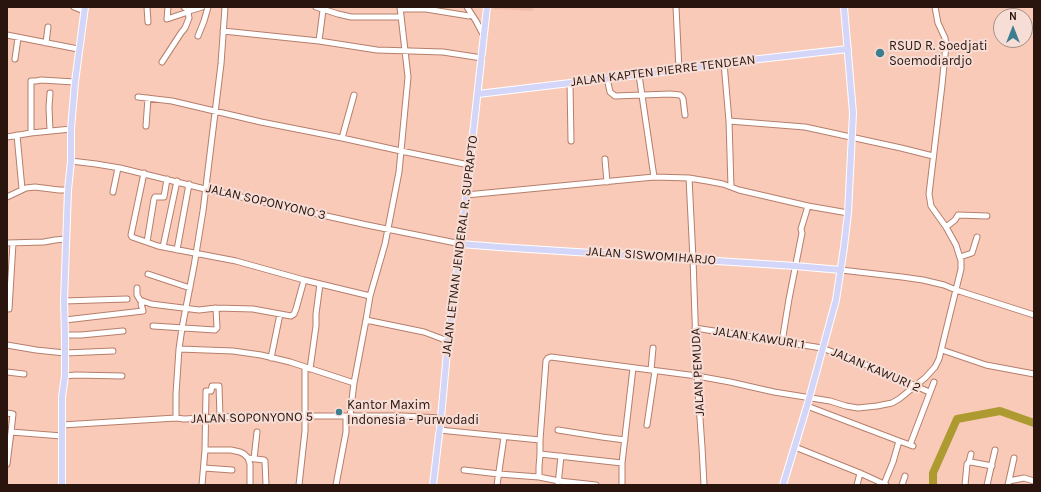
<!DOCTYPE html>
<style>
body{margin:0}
#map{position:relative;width:1041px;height:492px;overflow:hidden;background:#facab9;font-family:Karla,sans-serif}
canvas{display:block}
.frame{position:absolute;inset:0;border:8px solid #2a150e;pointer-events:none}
.north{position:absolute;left:993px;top:8px;width:40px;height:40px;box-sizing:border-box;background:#f6ddd5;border:1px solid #a48d85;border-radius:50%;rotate:0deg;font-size:11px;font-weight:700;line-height:16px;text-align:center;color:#2a150e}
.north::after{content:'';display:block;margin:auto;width:14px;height:18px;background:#3d7e91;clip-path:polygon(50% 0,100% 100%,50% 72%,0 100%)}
</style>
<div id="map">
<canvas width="1041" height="492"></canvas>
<div class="frame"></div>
<div class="north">N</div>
</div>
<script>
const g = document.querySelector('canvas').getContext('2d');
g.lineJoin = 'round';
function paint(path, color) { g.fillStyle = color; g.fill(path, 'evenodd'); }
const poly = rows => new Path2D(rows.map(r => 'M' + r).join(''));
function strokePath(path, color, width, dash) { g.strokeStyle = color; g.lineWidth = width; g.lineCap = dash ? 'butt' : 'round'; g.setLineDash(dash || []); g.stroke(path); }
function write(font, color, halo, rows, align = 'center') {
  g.font = font + ' Karla,sans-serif'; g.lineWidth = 4; g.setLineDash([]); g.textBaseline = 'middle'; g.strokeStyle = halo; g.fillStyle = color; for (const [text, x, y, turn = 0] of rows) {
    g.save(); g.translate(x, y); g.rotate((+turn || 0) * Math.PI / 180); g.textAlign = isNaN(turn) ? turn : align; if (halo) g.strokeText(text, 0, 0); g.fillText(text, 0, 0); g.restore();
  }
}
const built = poly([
 [494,7,533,7,533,11,494,9]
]);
const river = poly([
 [933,485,933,473,957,419,1000,411,1034,423]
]);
const minor = poly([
 [74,7,84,11],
 [147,7,148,22],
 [168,7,167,19,188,12],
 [184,7,189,11,202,7],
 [316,7,338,14,351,17,401,17],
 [467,7,476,21,484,36],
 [676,7,679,70],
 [400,9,426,9,469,16,472,15],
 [223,31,319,41,377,50,443,52,482,58],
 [7,35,78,49],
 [198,36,204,21,208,7],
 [319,41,323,10],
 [46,43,48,27],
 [15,59,18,38],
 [162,62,181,33,185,28,189,18,188,12,189,11],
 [724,63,729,121,731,187],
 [639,75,654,177],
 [607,78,610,92,615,96,670,94,680,95,682,97,683,99,685,115],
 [570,83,571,141],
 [138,97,172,101,261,122,342,138,401,151,469,165],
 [729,121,805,127,901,148,933,156],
 [146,126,148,98],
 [50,131,49,107,50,93],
 [31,133,31,81,36,81,41,80,75,82],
 [17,135,22,189],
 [7,137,31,133,71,129],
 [342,138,354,95],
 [605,159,607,182],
 [71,161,96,164,120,168,205,189,367,225,461,244],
 [144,173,131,235,132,237,158,246,236,261,304,280,370,296],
 [689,178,693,259,697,376,702,447,704,485],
 [113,192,118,168],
 [466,195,654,177,689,178,707,181,723,184,739,190,808,206,848,213],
 [7,197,26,188,35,187,59,190,68,190],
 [946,227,955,220,958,215,987,216],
 [147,242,154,199,155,197,164,197,167,179],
 [7,243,44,242,55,240,66,239],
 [163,247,177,181],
 [177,250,189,184],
 [960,257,972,253,977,237],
 [841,270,902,277,923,280,944,285,956,290,1034,315],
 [148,274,190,288],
 [137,288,137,295,140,300,151,304,199,310,216,308,253,309,291,316,294,314,296,309,304,280],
 [64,301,127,299],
 [9,309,13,243],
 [65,320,143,311,141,304,144,302],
 [366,320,424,332,448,341],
 [153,326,215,330,217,328,216,308],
 [695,328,822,348,885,372,929,392],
 [65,335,81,335,123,331],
 [782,342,789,299,802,233,801,229,808,206],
 [7,345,36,350,65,353,113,351],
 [179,349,233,351,261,355,290,362,354,383],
 [942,350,986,365,1034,374],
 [271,358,280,314],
 [310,369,316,326,316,314,320,284],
 [651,370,653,348],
 [7,372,24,374],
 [65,376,76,375,122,376],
 [807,406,899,441,893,462,884,484],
 [7,413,13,414,11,432],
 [350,416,354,383,366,320,370,296,385,244,399,172,408,77,400,7],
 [176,418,176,394,179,349,182,328,194,266,203,211,221,64,225,7],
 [62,425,176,418,184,419,243,416,402,416,441,418],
 [647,425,655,371],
 [439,430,540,440,546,361,548,358,551,357,697,376,730,382,774,392,830,401,846,406,858,408,877,406,892,403,899,399,925,378,935,367,939,359,961,269,961,261,956,245,946,227,931,206,929,194,942,85,946,45,945,38,938,23,935,7],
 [558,430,602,437,625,440],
 [540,440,540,454],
 [899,441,913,446],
 [910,445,934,382],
 [795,447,860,473,886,485],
 [205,450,231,450,240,452,244,454,248,458,250,464,250,485],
 [248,458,264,460,265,461,266,485],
 [254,459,257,432],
 [969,462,971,454],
 [7,464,11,432,62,436],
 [204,468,232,470],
 [464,470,499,474,539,477,559,481,596,485],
 [539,477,539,467,540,454,622,463],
 [1009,481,1024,478,1034,481],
 [202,485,205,450,206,391,211,391,212,386,219,386,220,417],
 [299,485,305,431,305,367],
 [336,485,346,432,346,416],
 [497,485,504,437],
 [558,485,561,456],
 [622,485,622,463,633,368],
 [857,485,860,473],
 [902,485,905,476],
 [965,485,967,464,968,463,971,462,992,466],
 [987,485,995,450],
 [1008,485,1014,458]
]);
const major = poly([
 [478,94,679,70,724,63,848,49],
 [461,244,498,247,795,266,841,270],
 [62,485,62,397,65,376,65,335,64,301,68,190,71,161,71,129,75,82,85,7],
 [433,485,441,418,448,341,460,252,487,7],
 [783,485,807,406,836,300,844,247,848,213,853,113,844,7]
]);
const markers = [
 [880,53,5,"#3d7e91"],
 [339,412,4,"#3d7e91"]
];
const poiNames = [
 ["RSUD R. Soedjati",889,46],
 ["Soemodiardjo",889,61],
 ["Kantor Maxim",347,405],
 ["Indonesia - Purwodadi",347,420]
];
const streetNames = [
 ["JALAN KAPTEN PIERRE TENDEAN",663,71,-7],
 ["JALAN SOPONYONO 3",266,202,13],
 ["JALAN LETNAN JENDERAL R. SUPRAPTO",460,246,-83],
 ["JALAN SISWOMIHARJO",651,256,4],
 ["JALAN KAWURI 1",759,338,9],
 ["JALAN KAWURI 2",876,370,23],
 ["JALAN PEMUDA",698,372,-93],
 ["JALAN SOPONYONO 5",252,418,-1]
];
paint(built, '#f0baa9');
strokePath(river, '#ad9b32', 8);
strokePath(minor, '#b67e6b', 7);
strokePath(major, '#fff', 8);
strokePath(minor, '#fff', 5);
strokePath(major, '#d3d6f9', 6);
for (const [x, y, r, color] of markers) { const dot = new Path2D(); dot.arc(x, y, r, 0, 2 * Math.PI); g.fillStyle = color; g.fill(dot); strokePath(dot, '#f6ddd5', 1.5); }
write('13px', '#2a150e', '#f6ddd5', poiNames, 'left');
write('13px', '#2a150e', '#f6ddd5', streetNames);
</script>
